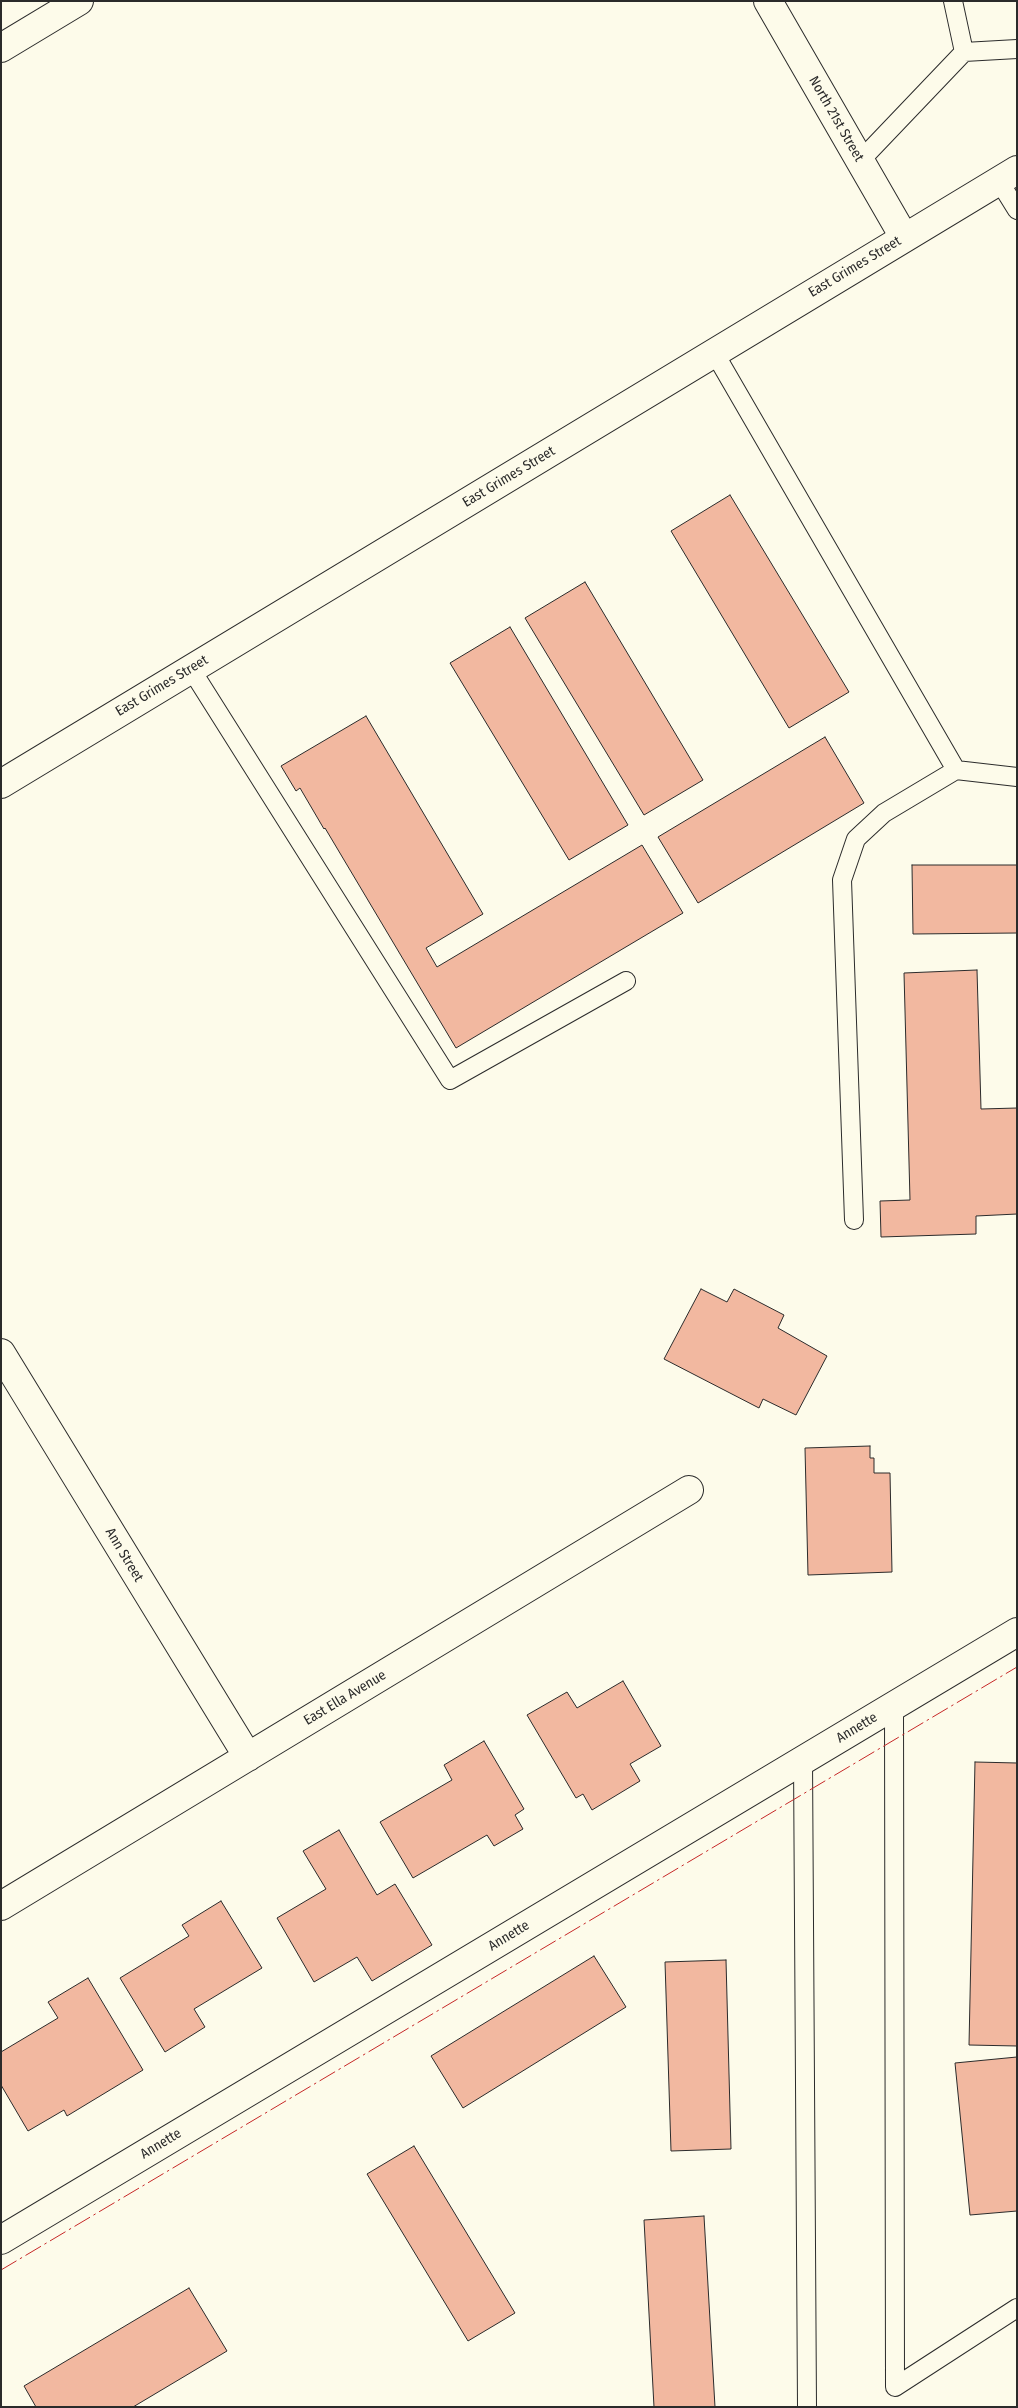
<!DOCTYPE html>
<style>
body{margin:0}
#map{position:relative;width:1018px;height:2408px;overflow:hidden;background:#fdfbea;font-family:"Fira Sans Condensed",sans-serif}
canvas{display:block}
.frame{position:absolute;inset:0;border:2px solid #2b2b2b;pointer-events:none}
</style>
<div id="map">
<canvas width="1018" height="2408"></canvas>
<div class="frame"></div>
</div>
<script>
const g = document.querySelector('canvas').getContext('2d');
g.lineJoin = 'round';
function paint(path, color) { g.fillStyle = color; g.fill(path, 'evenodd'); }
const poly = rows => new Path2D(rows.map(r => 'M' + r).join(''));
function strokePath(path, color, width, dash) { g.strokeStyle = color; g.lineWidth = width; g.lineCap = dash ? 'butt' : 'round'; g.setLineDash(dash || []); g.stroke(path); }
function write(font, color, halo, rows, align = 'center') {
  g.font = font + ' "Fira Sans Condensed",sans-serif'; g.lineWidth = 4; g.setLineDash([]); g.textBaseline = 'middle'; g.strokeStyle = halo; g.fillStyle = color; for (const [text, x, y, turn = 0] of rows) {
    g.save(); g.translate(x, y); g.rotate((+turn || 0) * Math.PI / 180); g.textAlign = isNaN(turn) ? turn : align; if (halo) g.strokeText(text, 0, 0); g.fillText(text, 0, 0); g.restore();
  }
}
const building = poly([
 [730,495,849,692,789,728,671,531,730,495],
 [585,582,703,780,644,815,525,618,585,582],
 [510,627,628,825,569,860,450,663,510,627],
 [366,716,483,914,426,948,437,967,642,845,683,913,456,1048,325,828,324,829,300,788,296,791,281,766,366,716],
 [825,737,864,803,698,903,658,837,825,737],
 [912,865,1017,865,1017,933,913,934,912,865],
 [977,970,981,1109,1017,1108,1017,1214,976,1216,976,1234,881,1237,880,1201,910,1200,904,973,977,970],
 [701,1289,727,1302,734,1289,784,1315,778,1328,827,1356,796,1415,763,1399,759,1408,664,1359,701,1289],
 [870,1446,870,1458,874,1458,874,1473,890,1473,892,1572,808,1575,805,1448,870,1446],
 [623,1681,661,1746,630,1764,640,1781,592,1810,583,1794,576,1798,527,1715,567,1692,577,1708,623,1681],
 [484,1741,524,1809,515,1815,523,1829,494,1846,487,1835,413,1878,380,1822,452,1780,444,1765,484,1741],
 [975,1762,1017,1763,1017,2046,969,2045,975,1762],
 [339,1830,377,1895,395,1884,432,1945,372,1981,357,1957,314,1982,277,1918,326,1889,303,1851,339,1830],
 [221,1901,262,1968,194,2009,205,2027,165,2052,120,1978,189,1936,182,1925,221,1901],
 [594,1956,626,2007,463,2108,431,2056,594,1956],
 [726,1960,731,2149,671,2151,665,1962,726,1960],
 [88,1978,143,2070,67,2116,64,2110,28,2131,1,2085,1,2052,58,2018,48,2002,88,1978],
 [1017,2057,1017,2211,970,2215,955,2063,1017,2057],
 [414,2146,515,2313,468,2341,367,2174,414,2146],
 [704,2216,715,2407,654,2407,644,2220,704,2216],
 [189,2288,227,2351,133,2407,36,2407,24,2386,189,2288]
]);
const service = poly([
 [964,52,1017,49],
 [860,161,964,52,953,1],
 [999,181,1017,210],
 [714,352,956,770],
 [191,669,450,1080,626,981],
 [854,1220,842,880,856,839,884,813,956,770,1017,777],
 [894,1706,895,2387,1017,2308],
 [803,1760,807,2407]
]);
const minor = poly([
 [768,1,904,237],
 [1,48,79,1],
 [1,1353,248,1757],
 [1,1906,689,1490],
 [1,2240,1017,1632]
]);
const tertiary = poly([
 [1,784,1017,170]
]);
const power = poly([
 [1,2270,1017,1667]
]);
const streetNames = [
 ["North 21st Street",836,119,60],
 ["East Grimes Street",855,267,-31],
 ["East Grimes Street",509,477,-31],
 ["East Grimes Street",162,686,-31],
 ["Ann Street",124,1555,59],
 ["East Ella Avenue",345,1698,-31],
 ["Annette",857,1728,-31],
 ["Annette",509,1936,-31],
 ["Annette",161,2144,-31]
];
paint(building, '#f2b8a0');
strokePath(building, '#2b2b2b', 1);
strokePath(service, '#2b2b2b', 20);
strokePath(minor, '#2b2b2b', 30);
strokePath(tertiary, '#2b2b2b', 30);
strokePath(service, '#fdfbea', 18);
strokePath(minor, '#fdfbea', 28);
strokePath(tertiary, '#fdfbea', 28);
strokePath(power, '#c62828', 1, [18, 4, 2.5, 4]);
write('14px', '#2b2b2b', '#fdfbea', streetNames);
</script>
